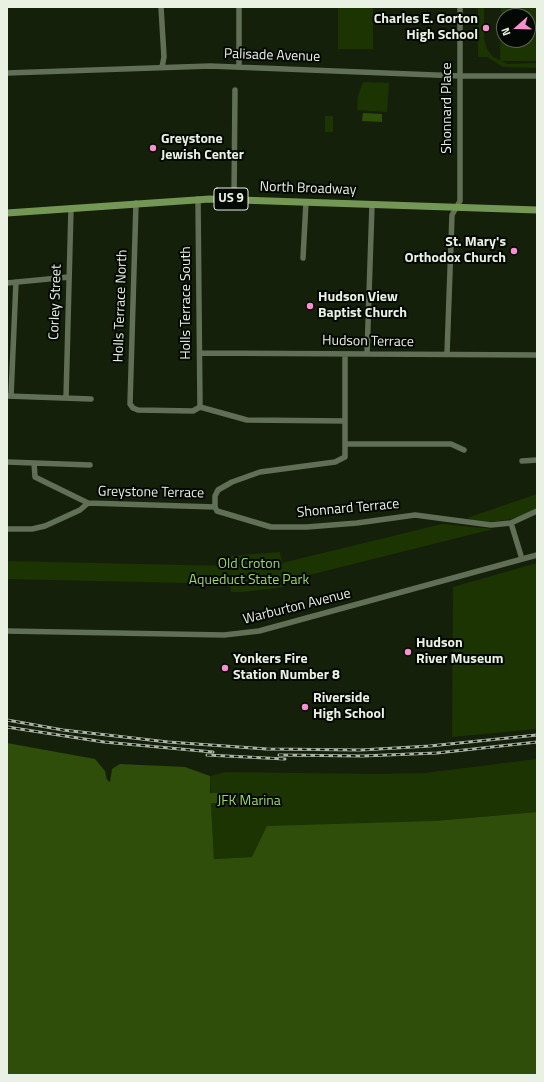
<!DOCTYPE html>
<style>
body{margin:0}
#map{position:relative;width:544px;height:1082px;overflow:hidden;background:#15200b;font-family:"Titillium Web",sans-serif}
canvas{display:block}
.frame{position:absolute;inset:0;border:8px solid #e9f1e3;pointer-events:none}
.north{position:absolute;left:496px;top:8px;width:40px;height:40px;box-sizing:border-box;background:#040802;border:1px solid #60655c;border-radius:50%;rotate:250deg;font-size:11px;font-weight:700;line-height:16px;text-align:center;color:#e9f1e3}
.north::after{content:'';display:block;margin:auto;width:14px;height:18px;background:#f590d1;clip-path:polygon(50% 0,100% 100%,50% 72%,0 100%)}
</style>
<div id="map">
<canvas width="544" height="1082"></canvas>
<div class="frame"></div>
<div class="north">N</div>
</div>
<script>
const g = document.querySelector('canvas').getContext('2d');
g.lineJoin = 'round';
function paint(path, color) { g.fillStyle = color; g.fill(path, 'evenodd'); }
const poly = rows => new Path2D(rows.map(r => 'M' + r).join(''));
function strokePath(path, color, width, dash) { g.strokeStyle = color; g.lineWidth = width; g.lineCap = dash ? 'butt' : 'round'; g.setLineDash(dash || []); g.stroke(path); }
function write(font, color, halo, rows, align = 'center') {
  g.font = font + ' "Titillium Web",sans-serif'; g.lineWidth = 4; g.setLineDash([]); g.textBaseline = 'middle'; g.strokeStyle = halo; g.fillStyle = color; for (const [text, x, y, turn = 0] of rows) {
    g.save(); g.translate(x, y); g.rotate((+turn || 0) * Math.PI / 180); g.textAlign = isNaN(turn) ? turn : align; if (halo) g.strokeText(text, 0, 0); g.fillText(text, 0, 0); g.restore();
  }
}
const green = poly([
 [338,7,373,7,373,49,338,49],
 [478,7,484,7,484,39,487,49,493,57,508,64,537,63,537,68,503,67,487,57,478,57],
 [501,7,537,7,537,61,500,61],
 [504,16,528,16,528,40,504,40],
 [363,82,389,83,387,112,357,110,358,96],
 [325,116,333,116,333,132,325,132],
 [537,494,537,509,513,519,482,523,467,518],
 [442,524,493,529,285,581,284,587,243,592,231,592,230,584,7,579,7,561,229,566,229,556,280,552,282,563],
 [537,563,537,729,452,737,453,587],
 [537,759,537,812,434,821,252,857,214,859,210,776,226,772,378,774,425,773]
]);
const water = poly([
 [363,113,382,114,382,122,362,121],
 [7,743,95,759,105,771,107,780,110,782,112,769,120,764,185,767,210,776,210,793,218,793,218,803,211,803,214,859,252,857,267,826,434,821,537,812,537,1075,7,1075]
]);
const minor = poly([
 [161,7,164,57,162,67],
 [239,67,239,7],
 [7,73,210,66,460,76,537,76],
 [198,199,200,407],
 [234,199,235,90],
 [136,203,130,404,133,408,138,410,193,411,200,407],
 [303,258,306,202],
 [7,283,69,277],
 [200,353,537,355],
 [345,354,345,457,335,462,260,472,232,482,218,490,215,496,215,507,217,511,271,527,307,527,357,523,415,515,491,525,511,523,537,511],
 [367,354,372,205],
 [447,354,452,215,460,201,460,7],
 [7,396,91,399],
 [11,396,16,282],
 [66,398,71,208],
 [200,407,247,420,345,421],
 [345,444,451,444,464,450],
 [522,461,537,460],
 [7,462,90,465],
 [34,463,35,477,39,479,88,503,215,507],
 [511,523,522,559],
 [7,529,32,529,45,526,80,510,88,503],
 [7,631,224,635,259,631,537,555]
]);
const major = poly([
 [7,213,210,199,537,210]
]);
const rail = poly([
 [7,720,63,730,168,742,267,749,361,750,430,746,537,735],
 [7,727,104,742,213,752],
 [207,755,285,759],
 [279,755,362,756,437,753,537,742]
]);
const markers = [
 [486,28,4,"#f590d1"],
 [153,148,4,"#f590d1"],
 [514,251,4,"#f590d1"],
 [310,306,4,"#f590d1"],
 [408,652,4,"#f590d1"],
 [225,668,4,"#f590d1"],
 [305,707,4,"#f590d1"]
];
const shields = [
 [231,199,34]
];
const shieldNames = [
 ["US 9",231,199]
];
const poiNames = [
 ["Charles E. Gorton",478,20,"right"],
 ["High School",478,36,"right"],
 ["Greystone",161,140],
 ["Jewish Center",161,156],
 ["St. Mary's",506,243,"right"],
 ["Orthodox Church",506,259,"right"],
 ["Hudson View",318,298],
 ["Baptist Church",318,314],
 ["Hudson",416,644],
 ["River Museum",416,660],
 ["Yonkers Fire",233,660],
 ["Station Number 8",233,676],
 ["Riverside",313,699],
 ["High School",313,715]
];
const streetNames = [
 ["Palisade Avenue",272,56,2],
 ["Shonnard Place",448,108,-90],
 ["North Broadway",308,189,2],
 ["Corley Street",56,302,-88],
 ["Holls Terrace South",187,303,-90],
 ["Holls Terrace North",121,306,-88],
 ["Hudson Terrace",368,342,1],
 ["Greystone Terrace",151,493,1],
 ["Shonnard Terrace",348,509,-5],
 ["Warburton Avenue",297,607,-14]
];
const parkNames = [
 ["Old Croton",249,565],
 ["Aqueduct State Park",249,581],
 ["JFK Marina",249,802]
];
paint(green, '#1c3401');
paint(water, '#2f4e0a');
strokePath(minor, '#616f57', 5.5);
strokePath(major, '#749755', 7);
strokePath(rail, '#acb5a5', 3);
strokePath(rail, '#040802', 1.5, [4.5]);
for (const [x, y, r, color] of markers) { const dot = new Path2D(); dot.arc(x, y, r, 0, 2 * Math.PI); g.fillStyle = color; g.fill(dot); strokePath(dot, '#040802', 1.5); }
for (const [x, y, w] of shields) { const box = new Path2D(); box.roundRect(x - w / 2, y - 11, w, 22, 3); g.fillStyle = '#040802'; g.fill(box); strokePath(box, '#e9f1e3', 1); }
write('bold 13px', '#e9f1e3', null, shieldNames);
write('bold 14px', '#e9f1e3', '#040802', poiNames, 'left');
write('14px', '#e9f1e3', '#040802', streetNames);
write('14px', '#9cd768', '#040802', parkNames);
</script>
